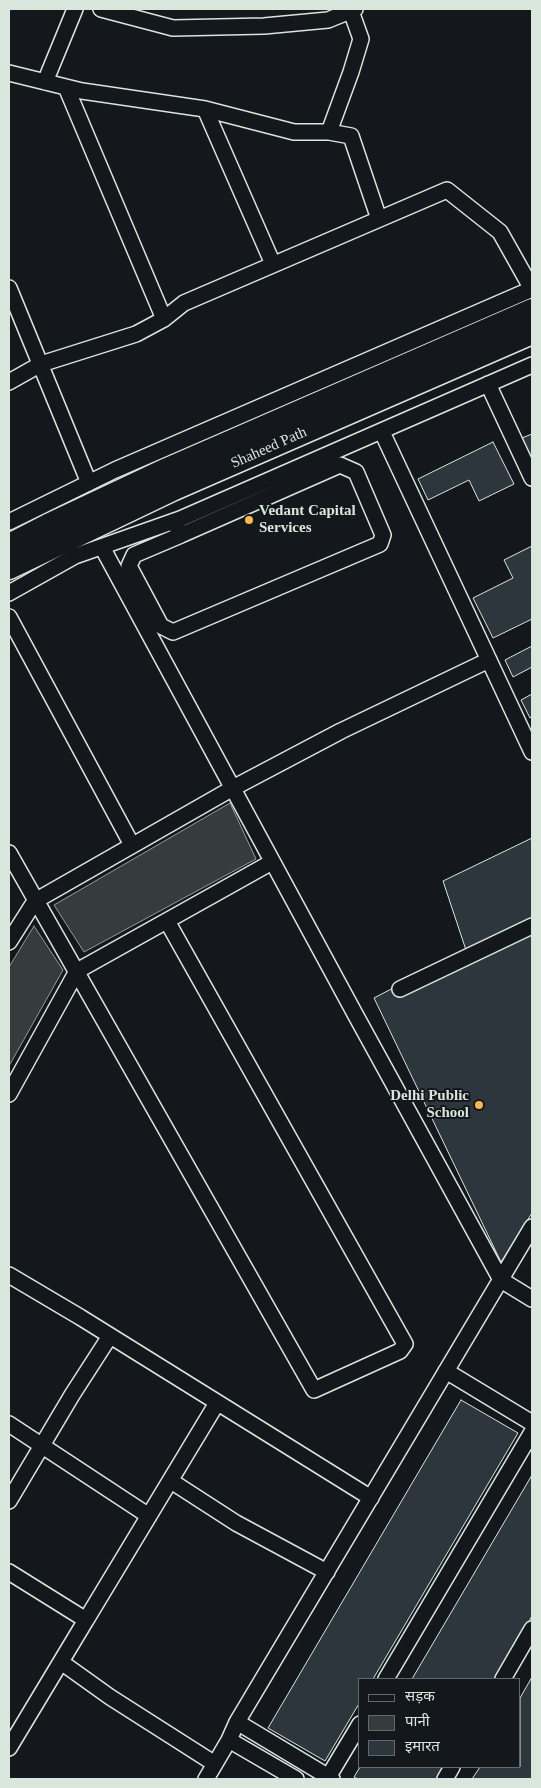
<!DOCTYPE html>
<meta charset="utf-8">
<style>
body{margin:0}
#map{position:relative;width:541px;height:1788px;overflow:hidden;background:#14181c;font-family:Georgia,"Noto Sans Devanagari",serif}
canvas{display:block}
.frame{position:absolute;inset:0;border:10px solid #d8e6dc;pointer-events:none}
.legend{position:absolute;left:358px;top:1678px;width:162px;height:90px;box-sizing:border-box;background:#14181c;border:1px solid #626a69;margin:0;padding:6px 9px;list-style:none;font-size:15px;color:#d8e6dc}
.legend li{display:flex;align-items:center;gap:10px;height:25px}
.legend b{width:25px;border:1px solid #626a69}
</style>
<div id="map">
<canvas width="541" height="1788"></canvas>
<div class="frame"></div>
<ul class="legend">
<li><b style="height:6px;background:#14181c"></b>सड़क</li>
<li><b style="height:14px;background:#363b3e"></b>पानी</li>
<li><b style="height:14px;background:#2c363c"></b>इमारत</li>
</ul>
</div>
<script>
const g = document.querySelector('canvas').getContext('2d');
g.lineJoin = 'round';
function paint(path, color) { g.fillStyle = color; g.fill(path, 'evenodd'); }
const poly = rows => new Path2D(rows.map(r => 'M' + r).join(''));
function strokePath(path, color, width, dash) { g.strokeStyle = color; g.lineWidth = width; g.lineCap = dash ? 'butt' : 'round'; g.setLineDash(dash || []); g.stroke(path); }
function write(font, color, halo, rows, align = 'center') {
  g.font = font + ' Georgia,serif'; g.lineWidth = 4; g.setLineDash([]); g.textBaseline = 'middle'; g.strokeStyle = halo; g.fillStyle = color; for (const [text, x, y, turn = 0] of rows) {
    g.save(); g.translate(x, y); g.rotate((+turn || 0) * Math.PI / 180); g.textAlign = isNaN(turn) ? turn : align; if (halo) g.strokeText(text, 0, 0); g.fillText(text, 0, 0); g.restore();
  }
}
const water = poly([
 [230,803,256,859,84,952,54,905,230,803],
 [34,926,63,970,9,1066,9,967,34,926]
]);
const building = poly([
 [532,434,532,461,522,438,532,434],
 [493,442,514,484,479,501,469,480,428,500,418,479,493,442],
 [532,546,532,619,493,638,473,598,513,578,504,560,532,546],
 [532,646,532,667,513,677,505,660,532,646],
 [532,694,532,716,530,718,521,700,532,694],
 [532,838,532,1213,501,1262,374,998,466,950,443,881,532,838],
 [461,1400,518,1433,373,1679,360,1679,360,1702,325,1761,268,1728,461,1400],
 [532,1475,532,1616,495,1679,412,1679,532,1475],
 [532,1677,532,1779,472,1779,480,1767,520,1767,520,1698,532,1677],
 [360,1767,443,1767,436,1779,358,1779,354,1777,360,1767]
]);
const minor = poly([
 [101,9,173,28,264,26,328,20,355,9],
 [9,73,82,91,205,109,294,132,329,132,351,136,379,219],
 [45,82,75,9],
 [66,87,164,319],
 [205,109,273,264],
 [329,132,351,72,361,39,351,11],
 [9,288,89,483],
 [9,382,41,364,136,334,164,319,184,303,447,190,500,232,532,289],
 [488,384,532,478],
 [382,432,532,752],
 [174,521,181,535,134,555,129,566,161,626,173,632,380,544,383,535,356,472,340,465,181,535],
 [9,522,115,470,532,289],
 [102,547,355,1014,501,1280,532,1299],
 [9,593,75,556,180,519,532,365],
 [9,617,132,845],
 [9,853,314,1390,400,1351,405,1344,167,921],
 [9,942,35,901,233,788,341,731,489,660],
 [400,989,532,926],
 [9,1094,77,971,272,862],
 [9,1275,80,1317,371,1498],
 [446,1371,532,1423],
 [9,1424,149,1516],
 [171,1481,236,1523,327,1572],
 [9,1501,72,1395,110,1336],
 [9,1572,86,1620,217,1403],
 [61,1662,110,1697,215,1764],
 [386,1679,532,1432],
 [503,1679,532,1629],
 [237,1722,332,1779],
 [229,1740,296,1779],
 [9,1748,86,1620],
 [206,1779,229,1740,237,1722,532,1227],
 [327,1779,360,1724],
 [445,1779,452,1767]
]);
const highway = poly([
 [9,545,48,525,167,469,532,310],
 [9,568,172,490,532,333]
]);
const markers = [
 [249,520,5,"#ffb74d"],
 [479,1105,5,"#ffb74d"]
];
const streetNames = [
 ["Shaheed Path",269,448,-24]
];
const poiNames = [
 ["Vedant Capital",259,511],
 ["Services",259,528],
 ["Delhi Public",469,1096,"right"],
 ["School",469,1113,"right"]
];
paint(water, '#363b3e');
strokePath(water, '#939e99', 1);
paint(building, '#2c363c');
strokePath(building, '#d8e6dc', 1);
strokePath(minor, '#d8e6dc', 18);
strokePath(highway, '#d8e6dc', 25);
strokePath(minor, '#14181c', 15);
strokePath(highway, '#14181c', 22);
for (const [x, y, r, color] of markers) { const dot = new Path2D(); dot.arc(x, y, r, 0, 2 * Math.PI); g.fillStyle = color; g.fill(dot); strokePath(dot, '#14181c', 2); }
write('15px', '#d8e6dc', '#14181c', streetNames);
write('bold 15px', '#d8e6dc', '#14181c', poiNames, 'left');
</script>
